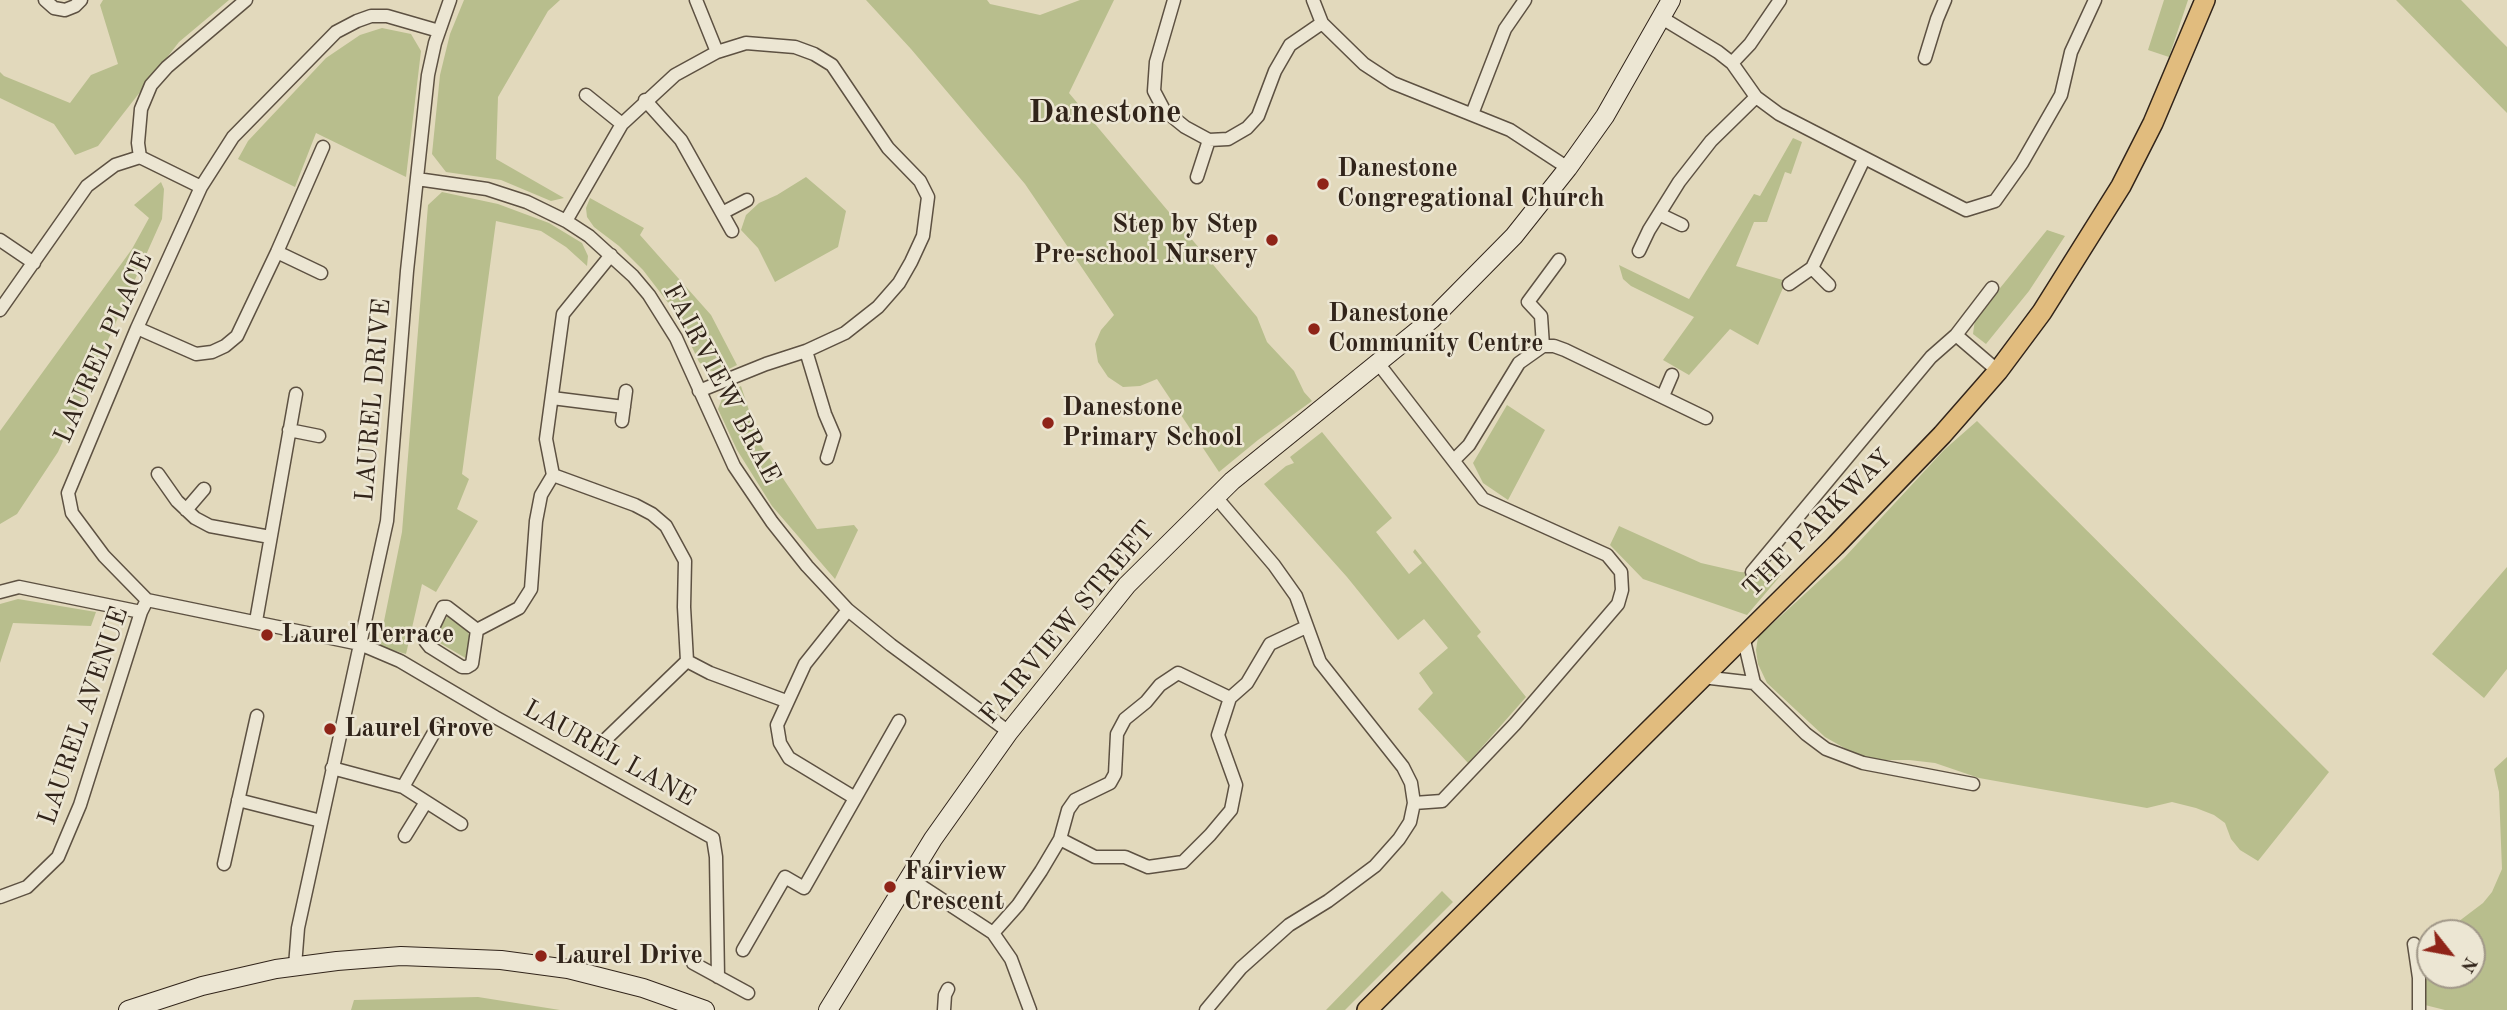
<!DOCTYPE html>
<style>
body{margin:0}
#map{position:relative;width:2507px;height:1010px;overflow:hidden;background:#e2d9bc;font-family:"Old Standard TT",serif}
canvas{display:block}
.north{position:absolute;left:2416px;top:919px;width:70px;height:70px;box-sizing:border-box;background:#ece6d3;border:2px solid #a19889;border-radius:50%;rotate:121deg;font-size:19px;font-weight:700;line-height:28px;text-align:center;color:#31241a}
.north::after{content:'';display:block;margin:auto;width:24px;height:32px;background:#8f2418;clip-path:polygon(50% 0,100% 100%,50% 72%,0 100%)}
</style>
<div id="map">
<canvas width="2507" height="1010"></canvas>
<div class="north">N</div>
</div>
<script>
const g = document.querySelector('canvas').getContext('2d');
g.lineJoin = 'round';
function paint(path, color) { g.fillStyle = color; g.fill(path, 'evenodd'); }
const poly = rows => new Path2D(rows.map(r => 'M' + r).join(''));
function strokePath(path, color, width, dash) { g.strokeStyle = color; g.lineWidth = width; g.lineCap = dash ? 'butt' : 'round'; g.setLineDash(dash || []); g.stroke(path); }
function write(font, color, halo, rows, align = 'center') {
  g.font = font + ' "Old Standard TT",serif'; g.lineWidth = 5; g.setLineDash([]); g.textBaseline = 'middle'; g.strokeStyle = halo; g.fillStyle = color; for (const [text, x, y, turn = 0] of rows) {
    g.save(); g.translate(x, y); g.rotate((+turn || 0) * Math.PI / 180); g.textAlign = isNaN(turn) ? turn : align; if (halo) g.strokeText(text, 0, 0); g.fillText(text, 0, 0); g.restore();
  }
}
const green = poly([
 [103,0,229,0,179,42,98,146,75,155,54,124,0,98,0,72,4,76,70,103,91,75,118,64,100,5],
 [464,0,560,0,548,11,498,97,496,159,564,198,551,201,501,180,446,172,432,154,440,75,450,34],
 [866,0,987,0,990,4,1040,15,1080,0,1114,0,1069,93,1257,317,1267,342,1294,371,1304,392,1312,401,1258,440,1219,472,1157,379,1140,386,1123,387,1108,377,1098,362,1095,344,1101,330,1114,315,1025,184,911,49],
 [2164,0,2188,0,2169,57,2148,50],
 [2396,0,2461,0,2492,32,2507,47,2507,113],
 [382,28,411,34,421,51,406,177,316,133,295,187,238,159,248,141,326,58,360,35],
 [1793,138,1802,142,1791,174,1785,172,1767,222,1754,222,1736,266,1786,281,1758,345,1730,329,1689,375,1663,360,1694,317,1631,286,1623,279,1619,265,1689,299,1754,194,1760,196],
 [806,177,846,211,838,247,775,282,758,248,741,230,746,215,759,203,777,195],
 [161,182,164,189,162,219,58,452,17,514,0,524,0,431,132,249,149,218,134,205],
 [442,192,498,204,549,223,582,243,588,256,587,266,566,247,541,231,496,221,462,474,469,479,457,509,478,521,436,592,422,584,406,654,379,646,402,532,428,205],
 [590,198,644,228,640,235,711,315,737,365,721,373,708,370,699,362,676,313,643,270,619,246,594,227,587,217,586,208],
 [2047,230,2065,236,2029,291,1986,344,1973,334,1975,319],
 [741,386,760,444,817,529,854,525,858,530,835,579,772,506,737,450,718,409,723,396],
 [1507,405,1545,430,1508,500,1483,483,1473,463],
 [1977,421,2329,772,2258,861,2240,850,2231,839,2225,823,2214,815,2196,808,2172,802,2147,808,1979,778,1935,763,1909,760,1876,760,1855,754,1825,737,1767,683,1758,664,1756,650,1758,637,1844,558,1944,450],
 [1322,432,1392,518,1376,532,1409,574,1422,563,1413,552,1415,549,1481,632,1477,636,1526,697,1468,763,1418,709,1433,693,1419,673,1448,648,1424,619,1398,640,1347,577,1264,484,1286,466,1294,463,1290,457],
 [1619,526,1701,563,1740,572,1781,575,1747,615,1643,579,1610,545],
 [2507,567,2507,669,2484,698,2432,654],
 [18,599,96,612,91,626,13,623,0,663,0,604],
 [447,617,452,617,468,631,471,644,469,660,433,639],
 [2507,757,2507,1010,2445,1010,2425,1005,2425,976,2472,975,2472,933,2451,933,2450,928,2483,903,2492,892,2502,869,2499,792,2494,769],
 [1442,891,1453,902,1345,1010,1326,1010],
 [478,997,560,1010,351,1010,354,1000]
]);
const street = poly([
 [45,0,54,8,65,10,75,6,81,0],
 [696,0,717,52],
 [1174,0,1156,62,1154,91,1164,110,1185,127,1209,140,1228,139,1247,128,1258,116,1275,71,1290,45,1322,23],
 [1313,0,1322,23,1364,64,1393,83,1510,130,1568,168],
 [1662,18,1718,52,1732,63,1756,97,1779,114,1966,210,1995,201,2022,163,2061,95,2071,52,2095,0],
 [439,31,387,16,371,16,357,21,336,32,233,137,201,187,137,328,68,493,72,513,104,556,147,600,360,644,400,661,495,717,713,838,716,857,718,977],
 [1925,58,1937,19,1945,0],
 [1732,63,1750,44,1780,0],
 [586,95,622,124],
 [645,100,681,140,732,231],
 [1472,114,1505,29,1525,0],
 [140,157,138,143,141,109,151,85,167,67,246,0],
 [140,157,201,187],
 [1197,177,1209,140],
 [417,179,487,189,527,202,566,221,589,236,633,276,649,295,676,338,734,466,772,522,807,566,848,610,891,645,1009,732],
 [722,213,747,200],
 [1659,214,1682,225],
 [566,221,622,124,675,75,717,52,746,43,795,47,814,54,832,65,888,148,920,181,928,197,923,236,911,262,899,283,878,307,845,333,806,351,766,364,699,391],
 [0,240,34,263],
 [1639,251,1649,230,1679,182,1711,141,1756,97],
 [277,252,321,273],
 [1812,268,1829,285],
 [1789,284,1812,268,1864,159],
 [0,310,87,186,115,165,140,157],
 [137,328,196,354,212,352,225,346,237,336,277,252,323,147],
 [1956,335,1992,288],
 [1543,346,1541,316,1528,302,1559,260],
 [806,351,825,414,834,435,827,458],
 [1378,363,1483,499,1607,555,1621,572,1622,590,1618,604,1515,724,1442,801,1414,803],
 [1663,396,1672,375],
 [552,398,624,407],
 [622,421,626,391],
 [289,430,319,436],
 [1454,460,1469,445,1519,363,1543,346,1554,346,1565,350,1706,418],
 [158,474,177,501,195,518,210,526,270,537],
 [553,475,635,505,652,514,666,526,685,561,684,607,687,661,710,673,786,701],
 [186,510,204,489],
 [1752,572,1931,357,1956,335,1998,371],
 [0,592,19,587,141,612],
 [443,607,447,607,477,630,472,664,467,667,462,667,430,647,426,642,443,607],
 [848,610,805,664,777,725,780,743,789,758,855,798],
 [256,621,296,394],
 [477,630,519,608,531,589,536,521,541,495,553,475,546,439,563,314,611,255],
 [1743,636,1754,683,1806,734,1826,749,1863,763,1973,784],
 [1702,677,1754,683],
 [604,741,687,661],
 [332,768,403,787,461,824],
 [403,787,436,729],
 [238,800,321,821],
 [405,836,426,802],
 [1060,839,1095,857,1125,857,1148,867,1183,862,1210,835,1231,810,1236,785,1218,735,1230,698,1247,683,1270,644,1306,627],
 [224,864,257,716],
 [909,878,993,933,1011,959,1030,1010],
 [0,897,27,887,58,857,80,805,141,612,147,600],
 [993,933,1018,905,1041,871,1060,839,1068,810,1075,800,1110,783,1115,774,1117,734,1125,719,1146,702,1160,685,1178,673,1230,698],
 [2414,944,2419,978,2419,1010],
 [743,950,785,877,804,888,899,721],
 [693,963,748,993],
 [295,966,298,928,387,521,407,271,428,75,435,43,450,0],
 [944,1010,945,995,948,989],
 [1206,1010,1241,968,1289,925,1328,901,1375,866,1399,839,1410,822,1414,803,1411,783,1403,767,1320,662,1296,596,1274,565,1215,496]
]);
const secondary = poly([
 [128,1010,202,986,276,969,337,961,401,956,501,960,568,969,643,988,705,1010],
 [828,1010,933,839,1009,732,1127,585,1232,481,1432,319,1514,236,1568,168,1605,116,1671,0]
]);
const primary = poly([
 [1367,1010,1835,546,1942,435,1998,371,2042,312,2121,186,2153,123,2205,0]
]);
const markers = [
 [1323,184,7,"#8f2418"],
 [1272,240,7,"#8f2418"],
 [1314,329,7,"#8f2418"],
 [1048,423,7,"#8f2418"],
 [267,635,7,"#8f2418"],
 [330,729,7,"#8f2418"],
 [890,887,7,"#8f2418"],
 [541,956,7,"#8f2418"]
];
const poiNames = [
 ["Danestone",1337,169],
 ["Congregational Church",1337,199],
 ["Step by Step",1258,225,"right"],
 ["Pre-school Nursery",1258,255,"right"],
 ["Danestone",1328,314],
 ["Community Centre",1328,344],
 ["Danestone",1062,408],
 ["Primary School",1062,438],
 ["Laurel Terrace",281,635],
 ["Laurel Grove",344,729],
 ["Fairview",904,872],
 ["Crescent",904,902],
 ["Laurel Drive",555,956]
];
const streetNames = [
 ["LAUREL PLACE",104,348,-66],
 ["FAIRVIEW BRAE",721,384,62],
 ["LAUREL DRIVE",374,400,-85],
 ["THE PARKWAY",1818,524,-45],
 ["FAIRVIEW STREET",1068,623,-50],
 ["LAUREL AVENUE",84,716,-71],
 ["LAUREL LANE",609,754,29]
];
const districtNames = [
 ["Danestone",1105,113]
];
paint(green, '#b8be8d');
strokePath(street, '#5d5142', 15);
strokePath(secondary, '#31241a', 20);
strokePath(primary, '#31241a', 22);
strokePath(street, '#ece6d3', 12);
strokePath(secondary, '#ece6d3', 18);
strokePath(primary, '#e1bc7e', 19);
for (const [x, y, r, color] of markers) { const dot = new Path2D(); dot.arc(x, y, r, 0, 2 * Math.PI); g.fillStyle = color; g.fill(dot); strokePath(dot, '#ece6d3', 2.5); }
write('bold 26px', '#31241a', '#ece6d3', poiNames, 'left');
write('26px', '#31241a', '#ece6d3', streetNames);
write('bold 33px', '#31241a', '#ece6d3', districtNames);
</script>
